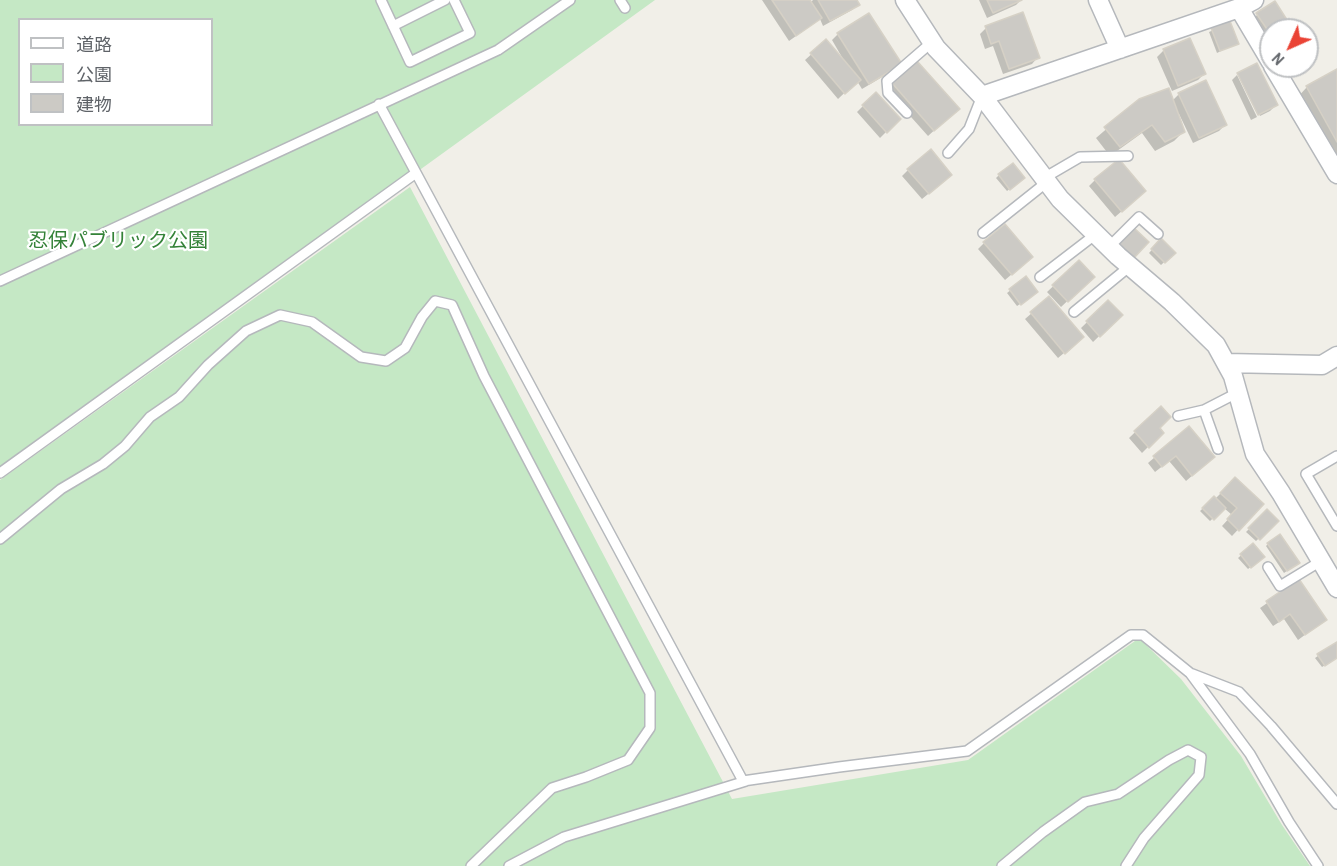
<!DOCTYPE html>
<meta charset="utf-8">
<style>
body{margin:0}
#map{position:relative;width:1337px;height:866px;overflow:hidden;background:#f1efe8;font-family:"Archivo Narrow","Noto Sans JP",sans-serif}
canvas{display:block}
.legend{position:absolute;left:18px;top:18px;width:195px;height:108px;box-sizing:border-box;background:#fff;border:2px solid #bfc1c3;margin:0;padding:8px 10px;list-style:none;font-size:18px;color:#5f6368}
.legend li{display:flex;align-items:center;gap:12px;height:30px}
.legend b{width:30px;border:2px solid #bfc1c3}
.north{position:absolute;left:1259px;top:18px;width:60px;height:60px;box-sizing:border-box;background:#fff;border:2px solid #bfc1c3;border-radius:50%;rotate:225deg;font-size:16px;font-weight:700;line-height:24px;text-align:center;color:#5f6368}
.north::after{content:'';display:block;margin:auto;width:21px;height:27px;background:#ea4335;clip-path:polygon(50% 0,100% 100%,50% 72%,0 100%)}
</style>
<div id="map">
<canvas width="1337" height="866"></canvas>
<ul class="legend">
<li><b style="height:8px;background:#fff"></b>道路</li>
<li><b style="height:16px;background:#c5e8c5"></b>公園</li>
<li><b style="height:16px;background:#cccac5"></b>建物</li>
</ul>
<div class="north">N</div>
</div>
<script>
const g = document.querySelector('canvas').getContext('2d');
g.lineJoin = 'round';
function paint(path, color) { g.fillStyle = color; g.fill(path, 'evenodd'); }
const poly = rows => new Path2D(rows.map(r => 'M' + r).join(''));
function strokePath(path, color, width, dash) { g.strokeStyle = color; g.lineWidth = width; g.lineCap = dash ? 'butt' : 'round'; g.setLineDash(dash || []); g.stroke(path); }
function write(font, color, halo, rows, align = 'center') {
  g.font = font + ' "Archivo Narrow","Noto Sans JP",sans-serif'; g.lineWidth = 4.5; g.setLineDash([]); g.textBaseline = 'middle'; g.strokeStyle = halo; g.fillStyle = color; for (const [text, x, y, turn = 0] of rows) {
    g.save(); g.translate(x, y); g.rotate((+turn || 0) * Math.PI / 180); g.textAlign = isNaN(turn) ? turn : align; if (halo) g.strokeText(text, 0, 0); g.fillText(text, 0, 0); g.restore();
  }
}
const green = poly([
 [0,0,655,0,0,473],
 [20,20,212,20,212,124,20,124],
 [410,187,732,799,968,760,1135,641,1142,641,1181,679,1241,756,1282,825,1310,866,0,866,0,480]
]);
const shadow = poly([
 [762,0,808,0,810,3,813,0,856,0,858,4,852,10,823,26,820,19,789,41],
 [979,0,1021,0,1016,5,987,18],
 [1257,15,1278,30,1271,30,1271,35,1268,37,1255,17],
 [1229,23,1237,43,1217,53,1209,32],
 [986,28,1038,57,1032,64,1003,74,993,46,985,49,980,34],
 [838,34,900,64,894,70,862,89,857,81,838,99,805,60,826,41,842,60,843,59,832,40],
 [1190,40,1204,74,1198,80,1172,91,1157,57,1163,51],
 [1337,71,1337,176,1295,100,1307,87],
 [1240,74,1276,105,1270,111,1260,116],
 [1237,75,1257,117,1251,120,1232,80],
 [893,84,951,115,928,136,887,90],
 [875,94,899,119,880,138,857,112],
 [1179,94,1225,125,1219,131,1193,143,1179,114,1177,115,1183,132,1174,141,1155,151,1142,133,1110,156,1096,138,1140,100,1172,101],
 [908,170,944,181,922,199,902,176],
 [999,175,1021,180,1007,191,996,178],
 [1095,180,1138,197,1115,217,1089,186],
 [1161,240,1174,253,1161,265,1149,253],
 [984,243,1025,263,1005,280,978,249],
 [1079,262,1093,277,1061,307,1047,292],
 [1026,278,1034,295,1017,306,1007,293],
 [1048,299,1076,343,1058,358,1025,319],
 [1108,302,1121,315,1093,342,1081,328],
 [1160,408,1158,428,1162,433,1142,453,1129,438],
 [1189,428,1207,463,1186,481,1169,461,1155,472,1148,463],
 [1235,479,1262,504,1232,536,1222,526,1232,515,1224,508,1210,521,1200,511,1214,498,1215,499],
 [1267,511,1277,521,1256,541,1246,532],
 [1268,544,1295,565,1284,573,1266,546],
 [1253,545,1263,557,1248,569,1238,558],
 [1299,581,1325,620,1298,640,1284,619,1273,626,1260,608],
 [1337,643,1337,658,1322,667,1315,658]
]);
const building = poly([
 [772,0,810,0,822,18,796,36,772,0],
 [818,0,857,0,860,5,830,21,818,0],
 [987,0,1022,0,993,13,987,0],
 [1275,1,1289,23,1279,30,1271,30,1271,35,1256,13,1275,1],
 [1023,12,1040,58,1009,69,999,41,991,44,985,26,1023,12],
 [869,13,902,64,869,84,837,33,869,13],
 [1230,21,1239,44,1220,51,1211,28,1230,21],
 [1190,38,1206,74,1178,86,1163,49,1190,38],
 [826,39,861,80,845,94,810,53,826,39],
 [917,61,960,109,934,131,892,83,917,61],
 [1257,63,1278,105,1258,115,1237,73,1257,63],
 [1337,69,1337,142,1306,86,1337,69],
 [1206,80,1227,125,1199,138,1178,93,1206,80],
 [1169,88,1185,132,1165,142,1152,125,1120,147,1104,127,1139,99,1169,88],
 [876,92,901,119,887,133,862,105,876,92],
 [931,149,952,175,929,194,907,169,931,149],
 [1119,159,1146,191,1122,212,1094,179,1119,159],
 [1013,163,1025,178,1010,190,998,174,1013,163],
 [1005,224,1033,257,1012,275,983,242,1005,224],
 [1132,226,1149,242,1134,258,1117,242,1132,226],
 [1161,238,1176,253,1165,263,1151,249,1161,238],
 [1079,260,1095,277,1068,302,1052,285,1079,260],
 [1026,276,1038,292,1021,305,1009,289,1026,276],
 [1049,296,1084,337,1065,354,1030,312,1049,296],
 [1108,300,1123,315,1100,337,1086,321,1108,300],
 [1161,406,1171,417,1160,428,1164,433,1149,448,1134,431,1161,406],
 [1189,426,1215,457,1192,476,1176,456,1162,467,1153,456,1189,426],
 [1235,477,1264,504,1239,531,1227,519,1237,508,1220,493,1235,477],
 [1214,496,1226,508,1214,520,1202,508,1214,496],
 [1267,509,1279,521,1260,540,1248,528,1267,509],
 [1280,534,1300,563,1287,571,1267,543,1280,534],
 [1253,543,1265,557,1251,568,1240,554,1253,543],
 [1299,579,1327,620,1305,635,1290,614,1279,622,1266,601,1299,579],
 [1337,642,1337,658,1325,666,1317,654,1337,642]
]);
const service = poly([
 [381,0,410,62,470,33,454,0],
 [620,0,625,8],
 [393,26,445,0],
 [379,104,743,781,839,767,967,751,1131,635,1143,635,1190,673,1239,692,1271,726,1337,804],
 [907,113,888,93,887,81,932,42],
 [948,153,969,129,982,96],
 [1044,178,1080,157,1128,156],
 [983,233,1047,182],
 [1109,247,1139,217,1158,234],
 [1040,277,1096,234],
 [0,281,498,50,570,0],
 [1074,312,1130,266],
 [1204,410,1218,449],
 [1178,416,1204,410,1237,393],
 [1337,456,1306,474,1337,526],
 [0,473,416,173],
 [0,539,61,489,103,464,125,446,150,417,179,397,208,365,246,331,280,315,312,322,361,357,386,361,405,348,422,317,435,301,452,305,484,376,650,693,650,728,628,760,586,777,552,788,471,866],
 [1268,567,1280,586,1321,561],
 [1190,673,1250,754,1289,822,1318,866],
 [509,866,564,837,746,781],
 [1002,866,1043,832,1085,802,1118,794,1169,760,1188,750,1201,757,1199,775,1144,838,1126,866]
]);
const minor = poly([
 [905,0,936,48,982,96,1060,199,1118,256,1172,302,1216,345,1233,376,1255,454,1281,493,1337,588],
 [1098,0,1120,49],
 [1239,8,1271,62],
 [1273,66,1337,174],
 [982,96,1239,8,1254,0],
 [1226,363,1322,365,1337,356]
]);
const parkNames = [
 ["忍保パブリック公園",118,242]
];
paint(green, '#c5e8c5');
paint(shadow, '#0003');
paint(building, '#cccac5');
strokePath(building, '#d6d1c6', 1.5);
strokePath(service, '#b5b8bc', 12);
strokePath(minor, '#b5b8bc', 21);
strokePath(service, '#fff', 9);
strokePath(minor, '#fff', 18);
write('20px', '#348238', '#fff', parkNames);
</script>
